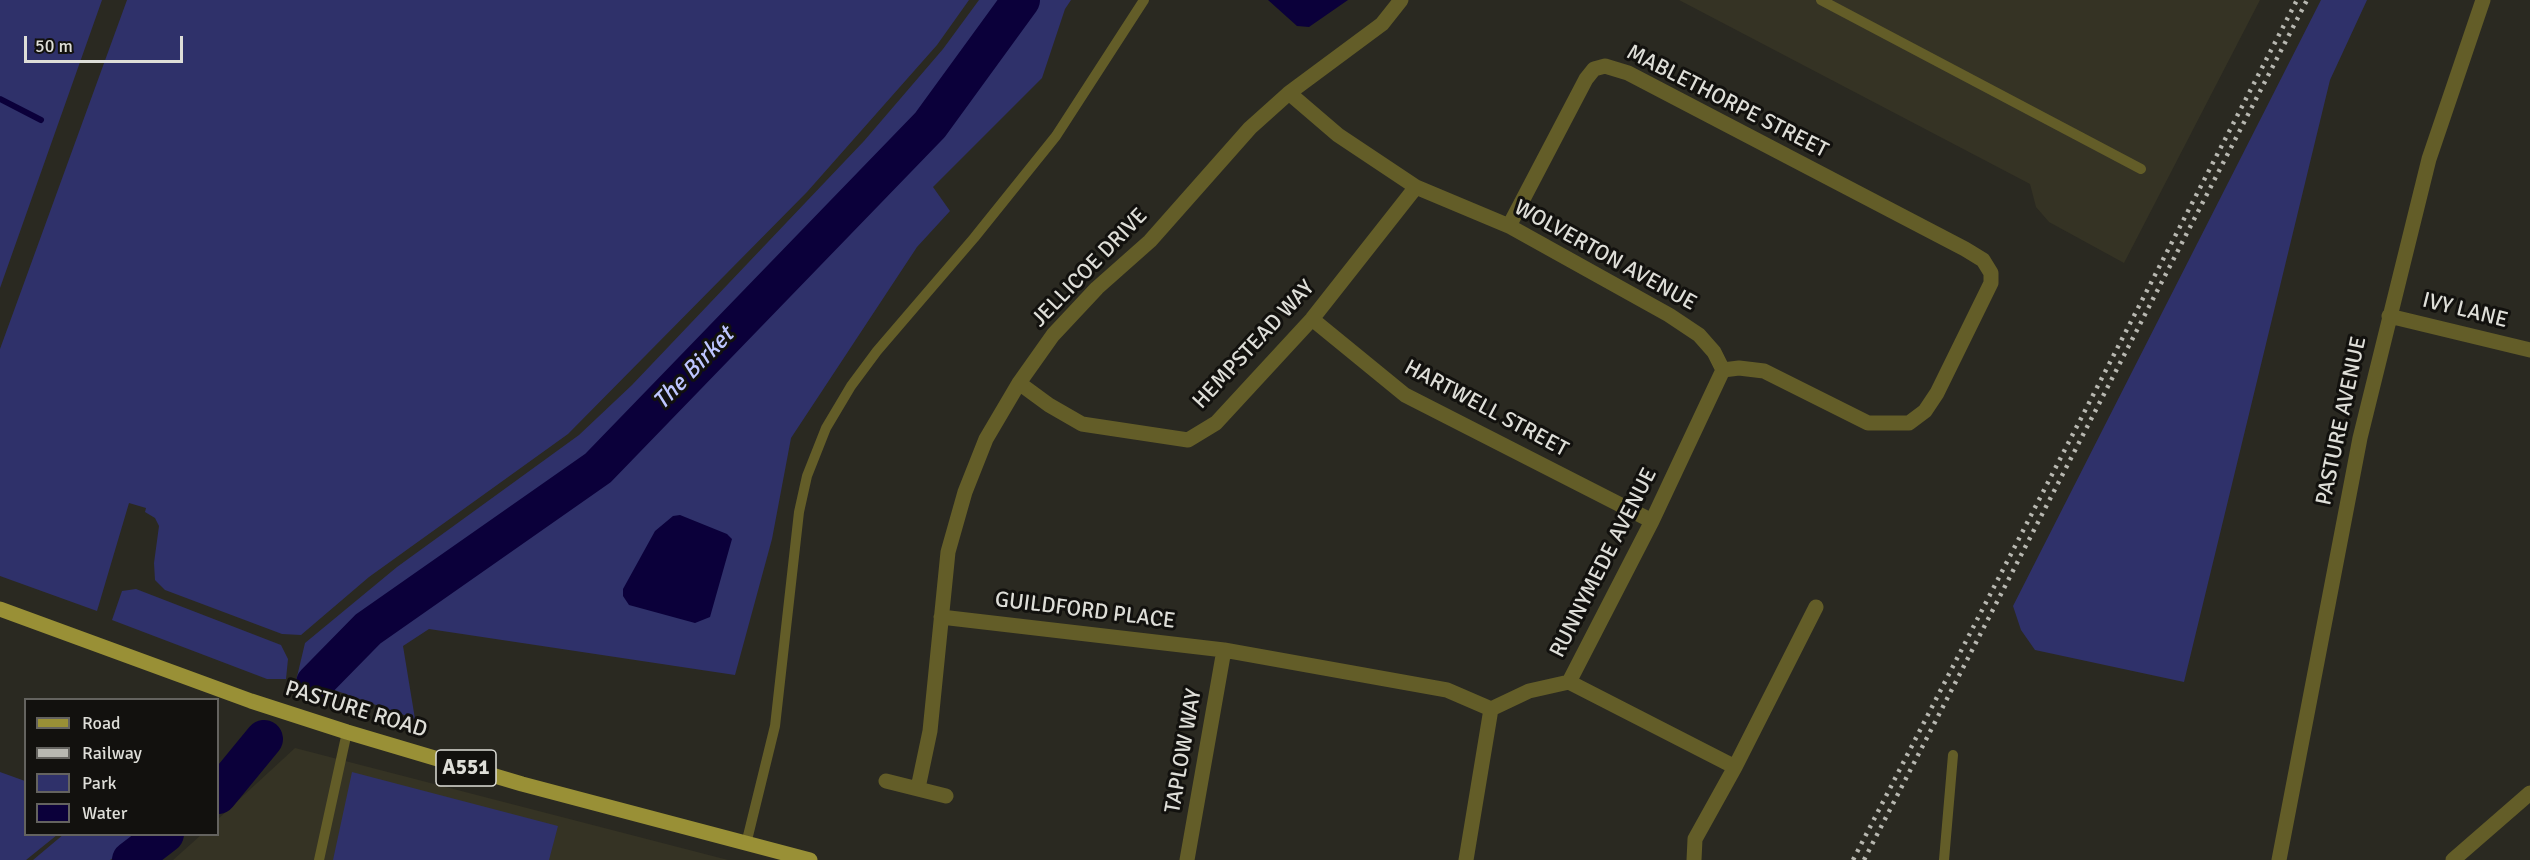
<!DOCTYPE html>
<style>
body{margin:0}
#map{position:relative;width:2530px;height:860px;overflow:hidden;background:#2a2921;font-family:Signika,sans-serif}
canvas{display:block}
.legend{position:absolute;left:24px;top:698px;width:195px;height:138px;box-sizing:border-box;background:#12110e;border:2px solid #64635f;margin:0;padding:8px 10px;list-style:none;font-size:18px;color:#deded8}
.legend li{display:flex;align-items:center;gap:12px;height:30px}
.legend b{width:30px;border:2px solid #64635f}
.scale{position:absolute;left:24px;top:36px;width:159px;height:27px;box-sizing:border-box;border:3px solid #deded8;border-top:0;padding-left:8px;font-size:18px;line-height:21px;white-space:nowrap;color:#deded8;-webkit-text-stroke:4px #12110e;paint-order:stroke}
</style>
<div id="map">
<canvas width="2530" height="860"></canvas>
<ul class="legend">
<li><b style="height:8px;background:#999036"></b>Road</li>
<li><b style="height:8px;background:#b8b8b1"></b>Railway</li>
<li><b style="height:16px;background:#2f316a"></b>Park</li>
<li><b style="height:16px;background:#0b003a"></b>Water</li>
</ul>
<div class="scale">50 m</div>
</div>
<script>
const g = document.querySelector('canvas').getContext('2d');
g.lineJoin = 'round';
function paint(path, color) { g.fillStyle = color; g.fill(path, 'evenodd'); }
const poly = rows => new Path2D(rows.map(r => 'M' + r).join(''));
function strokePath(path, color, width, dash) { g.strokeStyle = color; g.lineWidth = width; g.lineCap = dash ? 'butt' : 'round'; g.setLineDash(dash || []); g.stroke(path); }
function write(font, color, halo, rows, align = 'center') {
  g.font = font + ' Signika,sans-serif'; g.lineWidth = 6; g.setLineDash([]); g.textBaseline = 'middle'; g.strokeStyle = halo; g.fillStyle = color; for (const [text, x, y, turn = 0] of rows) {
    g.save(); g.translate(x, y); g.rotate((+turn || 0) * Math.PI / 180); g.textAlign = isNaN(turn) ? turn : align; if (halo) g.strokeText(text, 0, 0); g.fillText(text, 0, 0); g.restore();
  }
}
const built = poly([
 [1679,0,2260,0,2124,263,2049,222,2036,207,2030,184],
 [295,748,728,860,173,860,201,835,218,834,218,819]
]);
const green = poly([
 [0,0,102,0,0,288],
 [127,0,969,0,937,45,807,192,568,434,369,577,301,635,282,634,165,590,155,580,154,563,159,526,155,518,145,512,146,508,129,503,97,611,0,576,0,349],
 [979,0,1071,0,1065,9,1042,78,933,187,950,211,917,247,791,438,772,539,735,675,429,629,403,646,415,719,315,683,296,681,305,643,397,567,579,435,632,385,864,141,943,49],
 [2321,0,2367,0,2330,80,2184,682,2035,650,2021,630,2013,606],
 [136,589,281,645,288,659,286,679,267,679,112,620,122,591],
 [0,772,25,781,26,834,57,835,26,860,0,860],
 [352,772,558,826,549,860,333,860],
 [64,834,144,834,144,835,110,860,33,860]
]);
const water = poly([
 [1268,0,1348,0,1309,27,1297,26],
 [680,515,727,534,732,539,710,617,695,623,629,605,623,596,623,589,655,531,673,516]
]);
const stream = poly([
 [0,99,41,120]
]);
const river = poly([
 [315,683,368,629,598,468,930,125,1021,0],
 [218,795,264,739],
 [131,860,165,834]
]);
const lane = poly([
 [1821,0,2141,169],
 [746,844,775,726,799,512,807,476,826,428,851,386,877,351,974,238,1056,136,1144,0],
 [319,860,347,732],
 [1944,860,1953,755]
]);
const street = poly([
 [1289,93,1338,135,1416,187,1509,226,1669,315,1699,335,1714,352,1723,370],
 [1509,226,1586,79,1594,69,1605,66,1628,73,1965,249,1983,260,1991,273,1991,283,1937,393,1925,411,1909,423,1868,423,1764,371,1739,368,1723,370],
 [2389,316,2530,350],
 [1312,319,1405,395,1652,521],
 [1019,383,1049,405,1082,424,1188,440,1216,423,1312,319,1416,187],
 [941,617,1224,650,1447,690,1491,709,1529,691,1569,682,1652,521,1723,370],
 [1569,682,1735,767,1816,607],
 [886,781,946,796],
 [918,788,930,731,948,552,965,492,986,439,1019,383,1053,335,1097,288,1150,241,1250,128,1289,93,1382,24,1401,0],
 [1187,860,1224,650],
 [1466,860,1491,709],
 [1694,860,1695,839,1735,767],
 [2279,860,2360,438,2429,159,2483,0],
 [2453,860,2530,793]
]);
const primary = poly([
 [0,609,251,701,347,732,522,784,810,860]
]);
const rail = poly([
 [1853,860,2297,0],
 [1864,860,2307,0]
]);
const shields = [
 [466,768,60]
];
const shieldNames = [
 ["A551",466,768]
];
const streetNames = [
 ["MABLETHORPE STREET",1727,102,27],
 ["WOLVERTON AVENUE",1605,256,29],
 ["JELLICOE DRIVE",1090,268,-46],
 ["IVY LANE",2465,311,14],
 ["HEMPSTEAD WAY",1254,345,-47],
 ["HARTWELL STREET",1486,409,28],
 ["PASTURE AVENUE",2342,421,-78],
 ["RUNNYMEDE AVENUE",1604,563,-63],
 ["GUILDFORD PLACE",1085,611,7],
 ["PASTURE ROAD",356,710,17],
 ["TAPLOW WAY",1184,751,-80]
];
const waterNames = [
 ["The Birket",694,369,-46]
];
paint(built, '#353324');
paint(green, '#2f316a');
paint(water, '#0b003a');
strokePath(stream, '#0b003a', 6);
strokePath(river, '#0b003a', 38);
strokePath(lane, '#635d28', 10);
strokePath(street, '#635d28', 15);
strokePath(primary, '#999036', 15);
strokePath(rail, '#b8b8b1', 4.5, [3, 6]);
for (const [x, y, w] of shields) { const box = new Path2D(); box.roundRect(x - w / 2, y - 18, w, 36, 4.5); g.fillStyle = '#12110e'; g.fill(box); strokePath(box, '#deded8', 1.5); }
write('bold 21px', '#deded8', null, shieldNames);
write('22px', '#deded8', '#12110e', streetNames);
write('italic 24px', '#bec6ff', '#12110e', waterNames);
</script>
